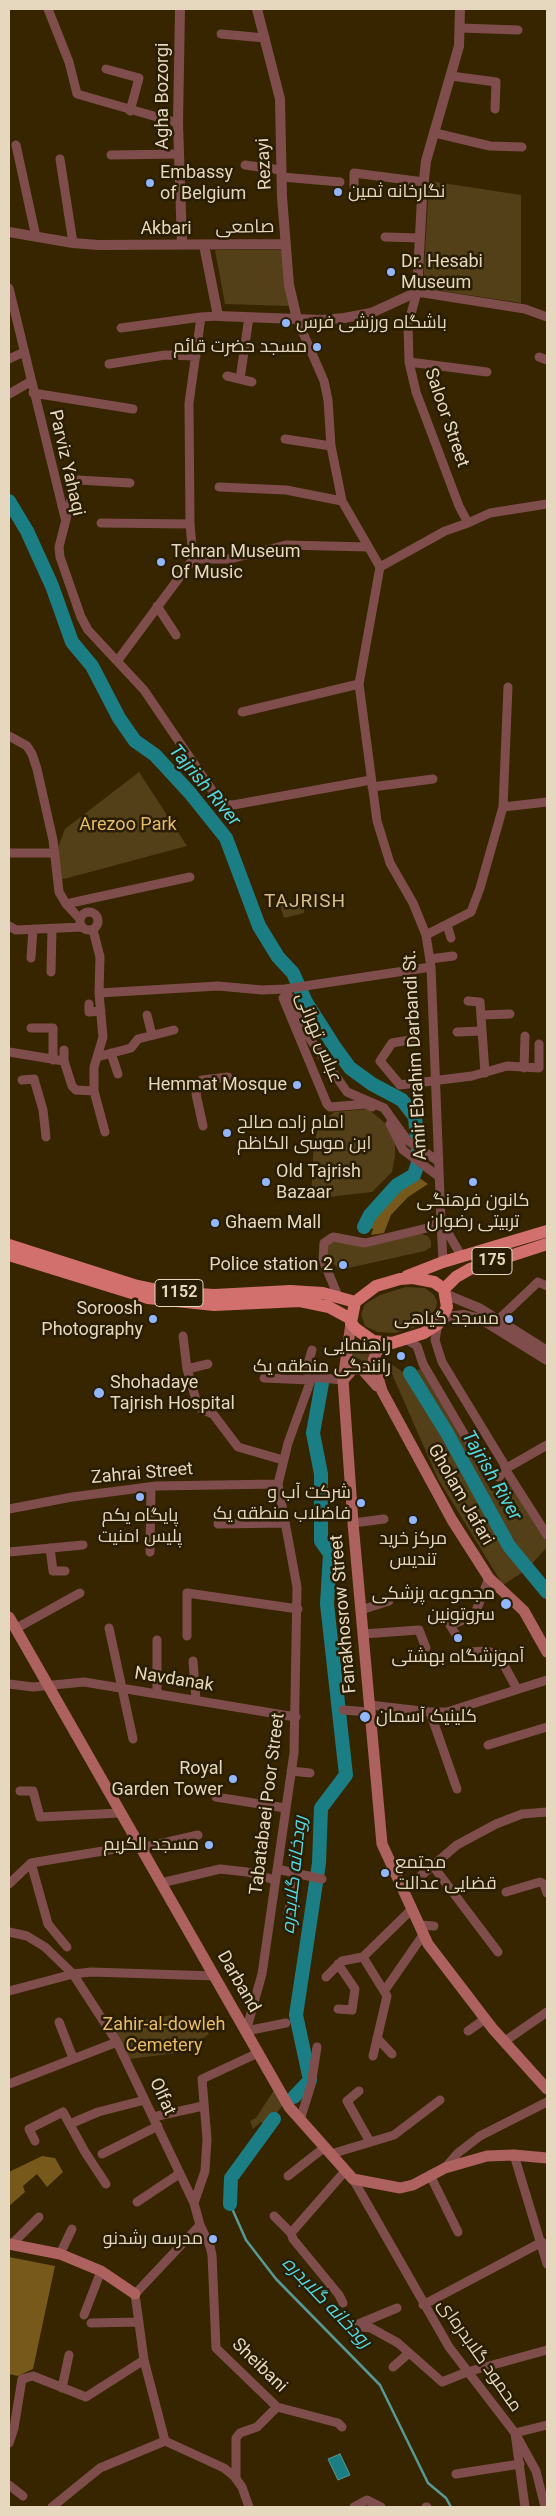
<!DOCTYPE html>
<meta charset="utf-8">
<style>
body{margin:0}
#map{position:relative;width:556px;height:2516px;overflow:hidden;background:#372500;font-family:Roboto,sans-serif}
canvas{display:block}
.frame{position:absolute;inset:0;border:10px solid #e6d8bf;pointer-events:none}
</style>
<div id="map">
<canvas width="556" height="2516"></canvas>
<div class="frame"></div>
</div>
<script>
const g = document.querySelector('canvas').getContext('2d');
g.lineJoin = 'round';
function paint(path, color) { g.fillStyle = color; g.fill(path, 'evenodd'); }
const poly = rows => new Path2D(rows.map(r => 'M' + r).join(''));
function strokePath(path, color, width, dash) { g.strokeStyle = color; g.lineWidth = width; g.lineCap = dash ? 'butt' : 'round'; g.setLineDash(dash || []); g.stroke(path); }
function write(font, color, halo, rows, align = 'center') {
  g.font = font + ' Roboto,Cairo,sans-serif'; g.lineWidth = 5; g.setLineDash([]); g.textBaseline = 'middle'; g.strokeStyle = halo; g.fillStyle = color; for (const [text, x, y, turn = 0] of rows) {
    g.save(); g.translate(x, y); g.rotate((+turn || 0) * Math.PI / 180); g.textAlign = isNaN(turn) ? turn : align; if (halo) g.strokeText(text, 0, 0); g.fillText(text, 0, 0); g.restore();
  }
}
const green = poly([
 [429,181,521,195,521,303,423,288],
 [215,250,282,250,290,306,225,304],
 [139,772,187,846,60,880,55,855,65,829],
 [304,898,304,913,284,918,280,904],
 [368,1109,385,1123,395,1144,395,1156,392,1172,372,1192,311,1199,314,1143,319,1126,334,1112],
 [418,1233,428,1236,431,1241,431,1247,425,1251,339,1270,334,1264,329,1263,326,1252,328,1243,332,1240,359,1244],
 [406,1287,425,1288,434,1295,437,1302,436,1308,429,1319,413,1328,395,1333,378,1332,365,1326,361,1314,365,1304,380,1295],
 [352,1339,373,1349,367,1359,369,1371,360,1359,348,1359],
 [386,1360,408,1376,447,1439,472,1487,523,1572,503,1585,438,1479],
 [421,1368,489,1487,508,1482,547,1542,547,1547,530,1566,514,1547,414,1373],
 [178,2014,181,2026,199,2022,209,2034,184,2052,130,2059,112,2026],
 [274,2090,283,2105,266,2127,261,2122,253,2129,250,2121,256,2118]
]);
const forest = poly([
 [415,1175,428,1184,408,1197,391,1215,384,1233,371,1235,373,1229,366,1227,370,1217,397,1188],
 [42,2156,55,2158,63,2172,47,2187,37,2174,23,2186,25,2192,9,2206,9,2172],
 [9,2257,55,2266,33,2369,18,2376,9,2374]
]);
const water = poly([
 [340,2454,350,2475,338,2480,328,2459,340,2454]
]);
const stream = poly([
 [230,2204,246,2240,276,2279,380,2385,428,2483,446,2498,451,2507]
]);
const river = poly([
 [9,501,27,531,52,586,72,642,92,666,119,718,135,741,155,755,190,793,226,838,259,926,278,957,293,973,306,1002,334,1046,350,1068,372,1084,402,1100,415,1117,419,1160,414,1175,397,1185,370,1215,364,1227],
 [410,1373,447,1433,509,1546,547,1592],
 [294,2097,310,2080,296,2015,319,1863,321,1808,346,1775,327,1604,330,1554,321,1541,321,1474,313,1433,322,1383],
 [230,2204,231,2178,274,2119]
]);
const minor = poly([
 [48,9,69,62,77,94,178,123],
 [460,28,518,30],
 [221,34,265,38],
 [106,69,139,78,130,111],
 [451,76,496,82,495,109],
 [435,133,490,146,522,147],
 [16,145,36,237],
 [111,155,179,154],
 [60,159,73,243],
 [245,165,281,170],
 [282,177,340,182],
 [354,186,354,173,424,182],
 [385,237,420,238],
 [9,288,65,518],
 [297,319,324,381,328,400,331,446,342,501,380,567,359,684,377,821,390,863,413,903,426,935,431,967,441,1221,462,1257],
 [121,328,201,317],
 [539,357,547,360],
 [9,359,24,352],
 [409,362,487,372],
 [109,364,165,355,196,356],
 [227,376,252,382],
 [240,379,249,317],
 [33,393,133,409],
 [9,394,30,382],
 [285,439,331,446],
 [130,483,78,480,75,484,59,547,60,557,81,617,88,630,144,690,218,799,223,804,233,805,371,780],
 [219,487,286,490,342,501],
 [101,523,190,524],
 [468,523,459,506,416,392,409,362,408,325,417,292,525,309,547,317],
 [193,559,190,524,189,403,201,317,218,316],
 [380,567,445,531,468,523,490,513,547,504],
 [157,606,176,635],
 [118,660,193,559,230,559,286,545,368,547],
 [242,712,359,684],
 [9,736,27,746,32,754,37,769,53,840,59,892,66,904,80,919],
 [372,787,433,779],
 [503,807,547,802],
 [9,853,55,853],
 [66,904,190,877],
 '80 921a9 9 0 1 1 18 0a9 9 0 1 1-18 0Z',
 [447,925,451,938],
 [9,926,16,930,82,927],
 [93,930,100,957,99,993,103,1037,94,1067,94,1091,105,1132],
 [426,935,471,912,480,888,503,807,508,687],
 [31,958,33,929],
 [430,959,453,956],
 [431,967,285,989,306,1033,347,1092,384,1108,407,1140,438,1161],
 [51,972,52,929],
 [99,993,218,986,262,990,285,989],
 [283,998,327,1104,330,1107,366,1104,372,1107],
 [468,1001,480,1002,485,1073],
 [89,1004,89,1012,101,1011],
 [147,1015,152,1035],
 [481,1015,510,1014],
 [31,1028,53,1028,53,1060],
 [457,1032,482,1031],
 [416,1039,392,1043,380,1061,400,1085,472,1076,507,1066,539,1068,539,1044],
 [64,1050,64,1061,72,1086,76,1090,94,1091],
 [9,1052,64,1061],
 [111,1053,118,1074],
 [97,1057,131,1048,138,1039,174,1030],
 [524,1068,525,1036],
 [22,1080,34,1079,43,1110,46,1137],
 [390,1124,403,1150,438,1176],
 [203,1126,196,1094,200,1083,202,1080,228,1077],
 [338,1296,323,1260,324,1243,333,1237,365,1243,427,1228,441,1221,443,1262],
 [498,1320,538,1282,547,1286],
 [438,1324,435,1340,442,1362,504,1464,505,1469,547,1535],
 [183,1336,187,1369,197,1403,201,1409,213,1414,238,1447,283,1460],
 [407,1340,417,1346,423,1364,478,1458,490,1475,499,1477,505,1469,547,1445],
 [187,1369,208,1364],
 [312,1377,306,1371,312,1350],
 [264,1378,310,1380],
 [9,1509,72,1497,156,1486,278,1484],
 [353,1523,384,1519],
 [218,1524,285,1523],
 [50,1548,53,1571,65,1571],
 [9,1552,83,1545],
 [150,1552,151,1487],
 [361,1610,389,1601],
 [109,1628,133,1739],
 [15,1629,80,1593],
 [363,1634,419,1630,426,1648],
 [187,1636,187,1593,298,1609],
 [458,1638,450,1625,474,1616,489,1578],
 [157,1640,157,1694],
 [469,1652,485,1651,498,1654,517,1689],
 [193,1661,196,1700],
 [9,1684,33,1687,84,1682,296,1717],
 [370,1705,430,1712,447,1712,547,1680],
 [343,1710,370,1712],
 [430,1712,457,1789],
 [488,1745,547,1727],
 [291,1771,310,1773],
 [20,1791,33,1791,40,1817,120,1813],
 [216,1797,285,1808],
 [141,1848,198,1835],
 [433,1866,498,1952],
 [277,1869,322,1879],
 [161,1883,220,1869,247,1872,275,1880],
 [9,1884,31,1863],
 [404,1890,457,1845,496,1824,522,1814,547,1812],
 [506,1892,540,1882,544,1884,547,1893],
 [288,1914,297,1873],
 [419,1925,434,1926],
 [9,1932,27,1936,45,1947,73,1974,117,2042,194,2203,200,2225,135,2294,144,2360,165,2441,224,2468,234,2476,242,2487,249,2507],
 [67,1947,48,1924,31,1863,139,1845],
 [363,1957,387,1996,373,2056],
 [326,1977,342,1961,363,1957,412,1909],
 [385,1990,423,1935],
 [9,1991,73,1974,91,1972,215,1976],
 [338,2009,352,2010,355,1989,338,1964],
 [59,2022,73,2058],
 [286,2023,246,2031,262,1974,294,1753,297,1587,278,1484,288,1443,312,1377,343,1380],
 [468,2031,485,2019],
 [377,2038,392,2054],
 [505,2041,547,2012],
 [9,2084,117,2042],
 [359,2091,347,2101,370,2142],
 [153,2117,203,2106],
 [300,2120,311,2085,317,2047],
 [70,2124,98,2112,145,2100],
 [35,2141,29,2129,63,2112,85,2152,106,2184],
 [102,2154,158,2126],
 [331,2154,394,2135,440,2100],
 [514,2155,547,2264],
 [445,2168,458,2153,480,2136,547,2102],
 [430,2175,458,2232],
 [288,2176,325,2147],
 [353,2179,449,2347,515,2433,525,2507],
 [137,2202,179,2174],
 [194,2203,205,2171,207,2139,202,2079,258,2053],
 [274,2216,291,2233,293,2239,339,2295,343,2303],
 [200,2225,210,2246,212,2255,216,2348,277,2407,338,2423,342,2427],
 [291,2233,346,2170],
 [12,2244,39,2217],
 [60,2254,72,2229],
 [423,2305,542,2242],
 [84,2315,101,2271],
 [91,2323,139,2322],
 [356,2325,397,2308],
 [354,2326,371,2328,398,2343,442,2382,467,2372,547,2350],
 [393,2367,409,2353],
 [62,2388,69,2355],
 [9,2443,14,2428,22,2379,33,2376,86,2397,144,2360],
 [456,2474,520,2464],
 [236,2478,236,2438,240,2433,257,2427,277,2407],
 [9,2485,23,2496],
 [52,2507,100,2468,165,2441],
 [354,2507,367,2500,381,2507],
 [426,2507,427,2507],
 [545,2507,536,2471,515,2433,547,2425]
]);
const tertiary = poly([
 [180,9,178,123,182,244],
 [257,9,280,99,282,197,289,285,297,319],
 [9,232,73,243,98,245,286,244],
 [204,245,218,316,322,320,344,318,371,313,417,292,422,198,426,161,459,46,460,9],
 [445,1294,479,1308,547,1351],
 [444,1317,464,1315,481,1319,547,1360]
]);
const secondary = poly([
 [351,1323,343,1380,353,1523,382,1844,428,1944,493,2029,547,2089],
 [385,1343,378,1350,373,1360,382,1391,452,1520,489,1578,524,1611,547,1652],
 [344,1379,353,1369,361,1368,377,1386],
 [9,1617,289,2107,353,2179,400,2188,413,2185,445,2168,487,2156,514,2155,547,2158],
 [9,2244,60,2254,101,2271,135,2294]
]);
const primary = poly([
 [9,1245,134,1285,167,1292,214,1295,290,1291,323,1293,355,1302],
 [9,1255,148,1298,214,1305,300,1301,329,1307,351,1319],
 [407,1276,443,1262,547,1231],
 [413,1278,434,1282,444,1289,447,1307,438,1324,424,1333,392,1343,373,1341,356,1329,351,1323,355,1302,376,1286,400,1279,413,1278],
 [444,1289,456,1277,470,1269,547,1244]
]);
const markers = [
 [150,183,5,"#92b7fd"],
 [338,192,5,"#92b7fd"],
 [391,272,5,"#92b7fd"],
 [286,323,5,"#92b7fd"],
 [317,347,5,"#92b7fd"],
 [161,562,5,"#92b7fd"],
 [297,1085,5,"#92b7fd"],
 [227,1133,5,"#92b7fd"],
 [266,1182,5,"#92b7fd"],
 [473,1182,5,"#92b7fd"],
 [215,1223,5,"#92b7fd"],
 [343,1265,5,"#92b7fd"],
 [153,1319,5,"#92b7fd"],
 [509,1319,5,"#92b7fd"],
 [401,1356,5,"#92b7fd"],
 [99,1393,6,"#92b7fd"],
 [140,1497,5,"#92b7fd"],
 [361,1503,5,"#92b7fd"],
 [413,1520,5,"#92b7fd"],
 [506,1604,6,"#92b7fd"],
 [458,1638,5,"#92b7fd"],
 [365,1717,6,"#92b7fd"],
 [233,1779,5,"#92b7fd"],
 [209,1845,5,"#92b7fd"],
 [385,1873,5,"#92b7fd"],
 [213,2239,5,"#92b7fd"]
];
const shields = [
 [492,1261,40],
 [179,1293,48]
];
const shieldNames = [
 ["175",492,1261],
 ["1152",179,1293]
];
const streetNames = [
 ["Agha Bozorgi",163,96,-90],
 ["Rezayi",265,164,-93],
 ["صامعی",245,228,-1],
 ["Akbari",166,229],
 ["Saloor Street",446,418,71],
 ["Parviz Yahaqi",66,463,77],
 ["عباس تهرانی",318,1038,68],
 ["Amir Ebrahim Darbandi St.",416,1055,-93],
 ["Zahrai Street",142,1474,-5],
 ["Gholam Jafari",460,1495,60],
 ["Fanakhosrow Street",344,1614,-95],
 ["Navdanak",174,1680,9],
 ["Tabatabaei Poor Street",268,1804,-83],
 ["Darband",238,1982,60],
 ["Olfat",162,2097,65],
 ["محمود گلابدره‌ای",479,2356,55],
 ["Sheibani",259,2366,44]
];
const poiNames = [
 ["Embassy",160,173],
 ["of Belgium",160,194],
 ["نگارخانه ثمین",348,192],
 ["Dr. Hesabi",401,262],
 ["Museum",401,283],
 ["باشگاه ورزشی فرس",296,323],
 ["مسجد حضرت قائم",307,347,"right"],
 ["Tehran Museum",171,552],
 ["Of Music",171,573],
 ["Hemmat Mosque",287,1085,"right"],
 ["امام زاده صالح",237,1123],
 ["ابن موسى الكاظم",237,1144],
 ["Old Tajrish",276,1172],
 ["Bazaar",276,1193],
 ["کانون فرهنگی",473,1201,"center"],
 ["تربیتی رضوان",473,1222,"center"],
 ["Ghaem Mall",225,1223],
 ["Police station 2",333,1265,"right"],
 ["Soroosh",143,1309,"right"],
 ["Photography",143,1330,"right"],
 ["مسجد گیاهی",499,1319,"right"],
 ["راهنمایی",391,1346,"right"],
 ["رانندگی منطقه یک",391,1367,"right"],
 ["Shohadaye",110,1383],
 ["Tajrish Hospital",110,1404],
 ["شرکت آب و",351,1493,"right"],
 ["فاضلاب منطقه یک",351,1514,"right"],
 ["پایگاه یکم",140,1516,"center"],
 ["پلیس امنیت",140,1537,"center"],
 ["مرکز خرید",413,1539,"center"],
 ["تندیس",413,1560,"center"],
 ["مجموعه پزشکی",495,1594,"right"],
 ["سروتونین",495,1615,"right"],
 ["آموزشگاه بهشتی",458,1657,"center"],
 ["کلینیک آسمان",376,1717],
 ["Royal",223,1769,"right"],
 ["Garden Tower",223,1790,"right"],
 ["مسجد الکریم",199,1845,"right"],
 ["مجتمع",395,1863],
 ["قضایی عدالت",395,1884],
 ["مدرسه رشدنو",203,2239,"right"]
];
const parkNames = [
 ["Arezoo Park",128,825],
 ["Zahir-al-dowleh",164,2025],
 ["Cemetery",164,2046]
];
const waterNames = [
 ["Tajrish River",204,786,50],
 ["Tajrish River",491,1476,60],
 ["رودخانه گلابدره",295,1875,-84],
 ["رودخانه گلابدره",326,2303,46]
];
const neighbourhoodNames = [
 ["TAJRISH",305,902]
];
paint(green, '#544018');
paint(forest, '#76591b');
paint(water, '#1b7e85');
strokePath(water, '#589996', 1);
strokePath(stream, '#589996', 2.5);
strokePath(river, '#1b7e85', 14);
strokePath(minor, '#7f4e4c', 9);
strokePath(tertiary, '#7f4e4c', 10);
strokePath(secondary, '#ae6260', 11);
strokePath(primary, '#d2706e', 12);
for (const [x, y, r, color] of markers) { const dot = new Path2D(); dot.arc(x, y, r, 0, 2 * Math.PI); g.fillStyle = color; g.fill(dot); strokePath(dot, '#291d03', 2); }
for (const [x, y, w] of shields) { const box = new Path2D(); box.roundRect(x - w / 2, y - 13.5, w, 27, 4); g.fillStyle = '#291d03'; g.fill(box); strokePath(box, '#e6d8bf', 1); }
write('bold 16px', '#e6d8bf', null, shieldNames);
write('18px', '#e6d8bf', '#291d03', streetNames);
write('18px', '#e6d8bf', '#291d03', poiNames, 'left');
write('18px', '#e8bb66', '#291d03', parkNames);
write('italic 19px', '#52d8e3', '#291d03', waterNames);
g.letterSpacing = '1px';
write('19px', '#d9be8b', '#291d03', neighbourhoodNames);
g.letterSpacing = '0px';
</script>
